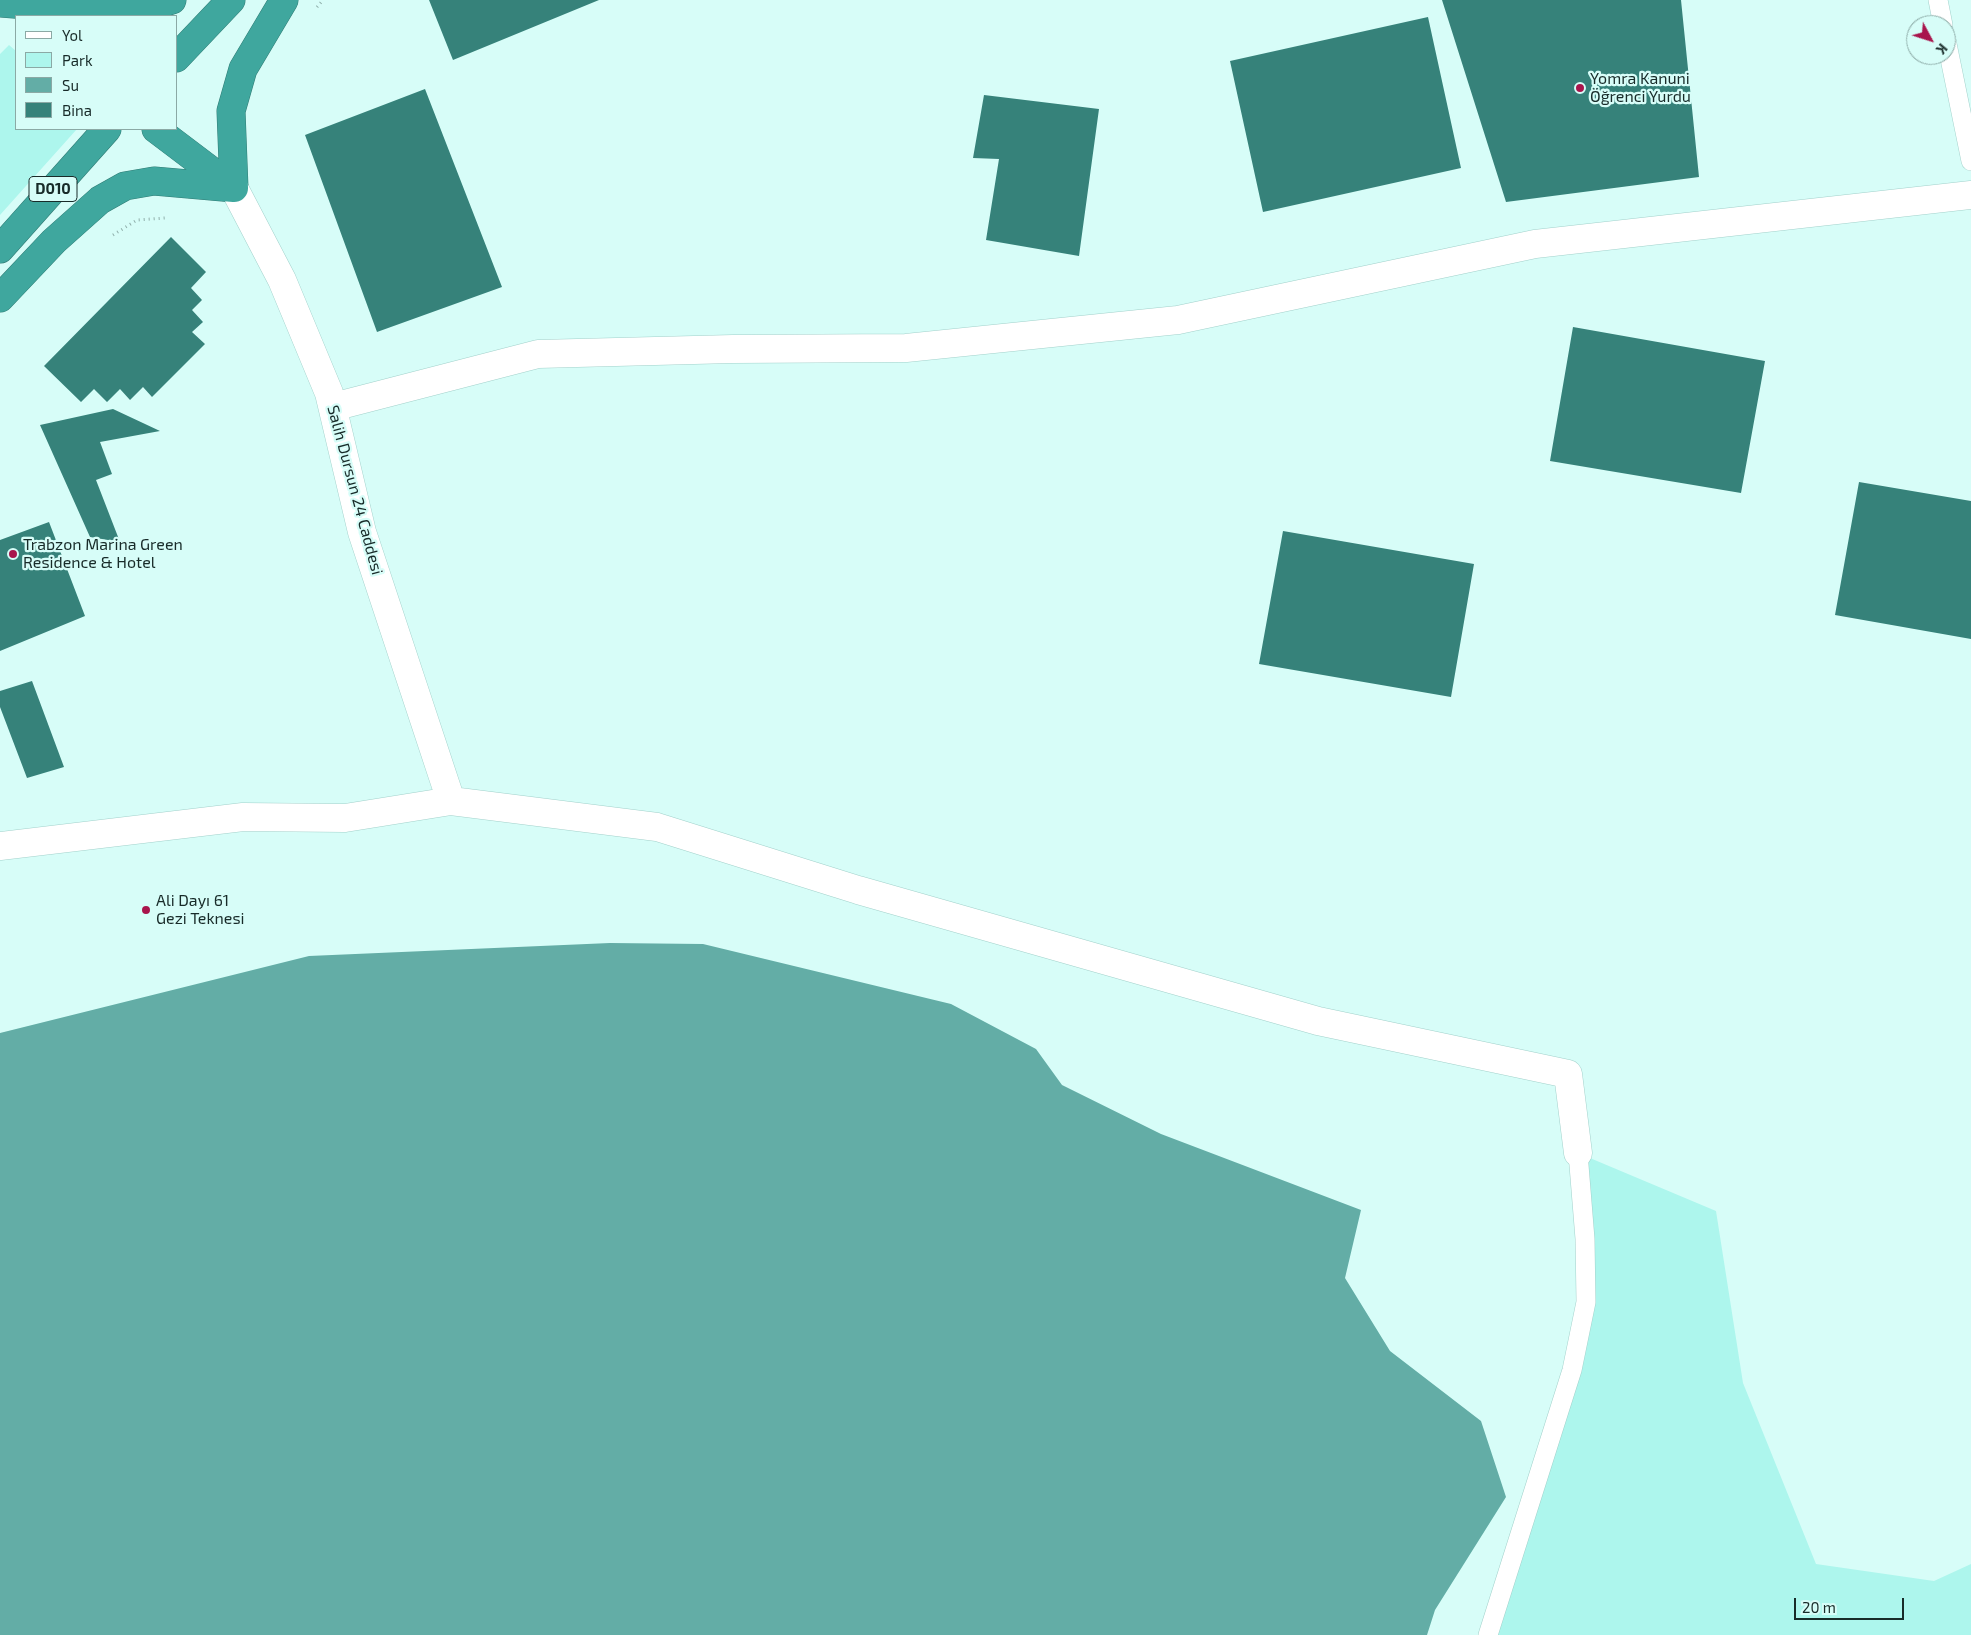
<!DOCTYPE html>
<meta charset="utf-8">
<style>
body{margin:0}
#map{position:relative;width:1971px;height:1635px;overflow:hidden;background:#d7fdf8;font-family:"Exo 2",sans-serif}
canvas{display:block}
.legend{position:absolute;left:15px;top:15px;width:162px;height:115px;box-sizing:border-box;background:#d7fdf8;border:1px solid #8ba9a5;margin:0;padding:6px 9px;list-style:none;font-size:15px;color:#182b29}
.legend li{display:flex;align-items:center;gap:10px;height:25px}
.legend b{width:25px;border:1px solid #8ba9a5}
.north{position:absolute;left:1906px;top:15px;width:50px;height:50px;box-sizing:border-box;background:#d7fdf8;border:1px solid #8ba9a5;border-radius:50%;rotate:130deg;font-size:14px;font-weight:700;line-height:20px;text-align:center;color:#182b29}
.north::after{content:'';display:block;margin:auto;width:18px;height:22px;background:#a8154c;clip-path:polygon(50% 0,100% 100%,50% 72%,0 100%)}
.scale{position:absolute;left:1794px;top:1598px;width:110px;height:22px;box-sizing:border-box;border:2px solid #182b29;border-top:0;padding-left:6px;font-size:15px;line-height:18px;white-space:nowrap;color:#182b29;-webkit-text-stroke:4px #d7fdf8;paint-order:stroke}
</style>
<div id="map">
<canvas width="1971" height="1635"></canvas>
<ul class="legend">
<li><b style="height:6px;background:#fff"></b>Yol</li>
<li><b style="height:14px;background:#adf6ed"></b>Park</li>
<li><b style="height:14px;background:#63ada6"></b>Su</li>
<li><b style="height:14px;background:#36827a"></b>Bina</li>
</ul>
<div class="north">K</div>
<div class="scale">20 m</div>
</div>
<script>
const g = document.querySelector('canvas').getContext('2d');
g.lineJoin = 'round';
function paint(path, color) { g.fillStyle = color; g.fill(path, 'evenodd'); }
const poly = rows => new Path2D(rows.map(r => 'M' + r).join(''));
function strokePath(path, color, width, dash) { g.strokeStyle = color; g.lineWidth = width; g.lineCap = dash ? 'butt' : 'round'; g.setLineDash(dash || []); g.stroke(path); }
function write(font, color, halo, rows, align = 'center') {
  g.font = font + ' "Exo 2",sans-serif'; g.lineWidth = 4.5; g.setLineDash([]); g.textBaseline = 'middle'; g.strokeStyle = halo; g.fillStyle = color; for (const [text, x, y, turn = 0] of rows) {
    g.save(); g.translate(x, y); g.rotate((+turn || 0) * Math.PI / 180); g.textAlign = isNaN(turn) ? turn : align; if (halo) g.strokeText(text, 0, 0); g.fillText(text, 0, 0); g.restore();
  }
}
const green = poly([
 [9,45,16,51,16,129,77,129,0,215,0,54],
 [1578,1153,1716,1211,1743,1383,1816,1564,1934,1581,1971,1564,1971,1635,1488,1635,1586,1302]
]);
const water = poly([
 [610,943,703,944,951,1004,1036,1049,1062,1085,1161,1134,1361,1210,1345,1278,1390,1351,1481,1421,1506,1497,1435,1610,1427,1635,0,1635,0,1033,309,956]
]);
const building = poly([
 [429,0,599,0,453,60],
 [1442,0,1681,0,1699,177,1506,202],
 [1428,17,1461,168,1263,212,1230,61],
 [425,89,502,287,377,332,305,135],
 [984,95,1099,109,1079,256,986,240,999,159,973,158],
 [171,237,206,272,191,288,202,300,192,310,203,322,192,332,205,344,152,397,143,387,130,400,120,389,107,402,94,389,81,402,44,366],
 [1573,327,1765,361,1741,493,1550,461],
 [113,409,160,431,100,442,112,474,96,480,120,542,90,537,40,425],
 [1859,482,1971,501,1971,639,1835,615],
 [49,522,85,616,0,651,0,540],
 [1283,531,1474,564,1451,697,1259,664],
 [32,681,64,767,27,778,0,707,0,691]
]);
const path = poly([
 [317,7,323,0],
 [113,235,137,220,165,218]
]);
const lane = poly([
 [1938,0,1943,25],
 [1946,39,1971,161],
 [1488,1635,1572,1370,1586,1302,1585,1239,1578,1153]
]);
const street = poly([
 [234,188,282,280,329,393,362,532,451,801],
 [333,407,538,354,733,349,906,348,1178,320,1535,244,1971,195],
 [0,846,243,817,345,818,451,801,657,827,858,890,1318,1021,1568,1074,1578,1153]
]);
const highway = poly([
 [0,3,77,9,153,6,172,0],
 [176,58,231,0],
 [156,129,234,188],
 [234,188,231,111,243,69,284,0],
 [0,249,107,129],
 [0,298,54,241,100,200,125,186,154,181,234,188]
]);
const markers = [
 [1580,88,5,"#a8154c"],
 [13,554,5,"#a8154c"],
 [146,910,5,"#a8154c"]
];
const shields = [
 [53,189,48]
];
const shieldNames = [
 ["D010",53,189]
];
const poiNames = [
 ["Yomra Kanuni",1590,79],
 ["Öğrenci Yurdu",1590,97],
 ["Trabzon Marina Green",23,545],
 ["Residence & Hotel",23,563],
 ["Ali Dayı 61",156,901],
 ["Gezi Teknesi",156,919]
];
const streetNames = [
 ["Salih Dursun 24 Caddesi",355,490,75]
];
paint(green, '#adf6ed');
paint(water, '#63ada6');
paint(building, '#36827a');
strokePath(lane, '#a2d1cb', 20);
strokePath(street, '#a2d1cb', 29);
strokePath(highway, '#317c75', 29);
strokePath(path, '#90afab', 3, [1, 4]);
strokePath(lane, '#fff', 19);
strokePath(street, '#fff', 28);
strokePath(highway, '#3fa79e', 28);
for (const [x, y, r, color] of markers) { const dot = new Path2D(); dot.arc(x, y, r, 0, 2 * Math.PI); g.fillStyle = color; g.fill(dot); strokePath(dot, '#d7fdf8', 2); }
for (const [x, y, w] of shields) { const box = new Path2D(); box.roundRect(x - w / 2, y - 12.5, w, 25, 4); g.fillStyle = '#d7fdf8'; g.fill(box); strokePath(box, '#182b29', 1); }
write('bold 15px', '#182b29', null, shieldNames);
write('16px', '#182b29', '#d7fdf8', poiNames, 'left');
write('16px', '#182b29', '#d7fdf8', streetNames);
</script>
